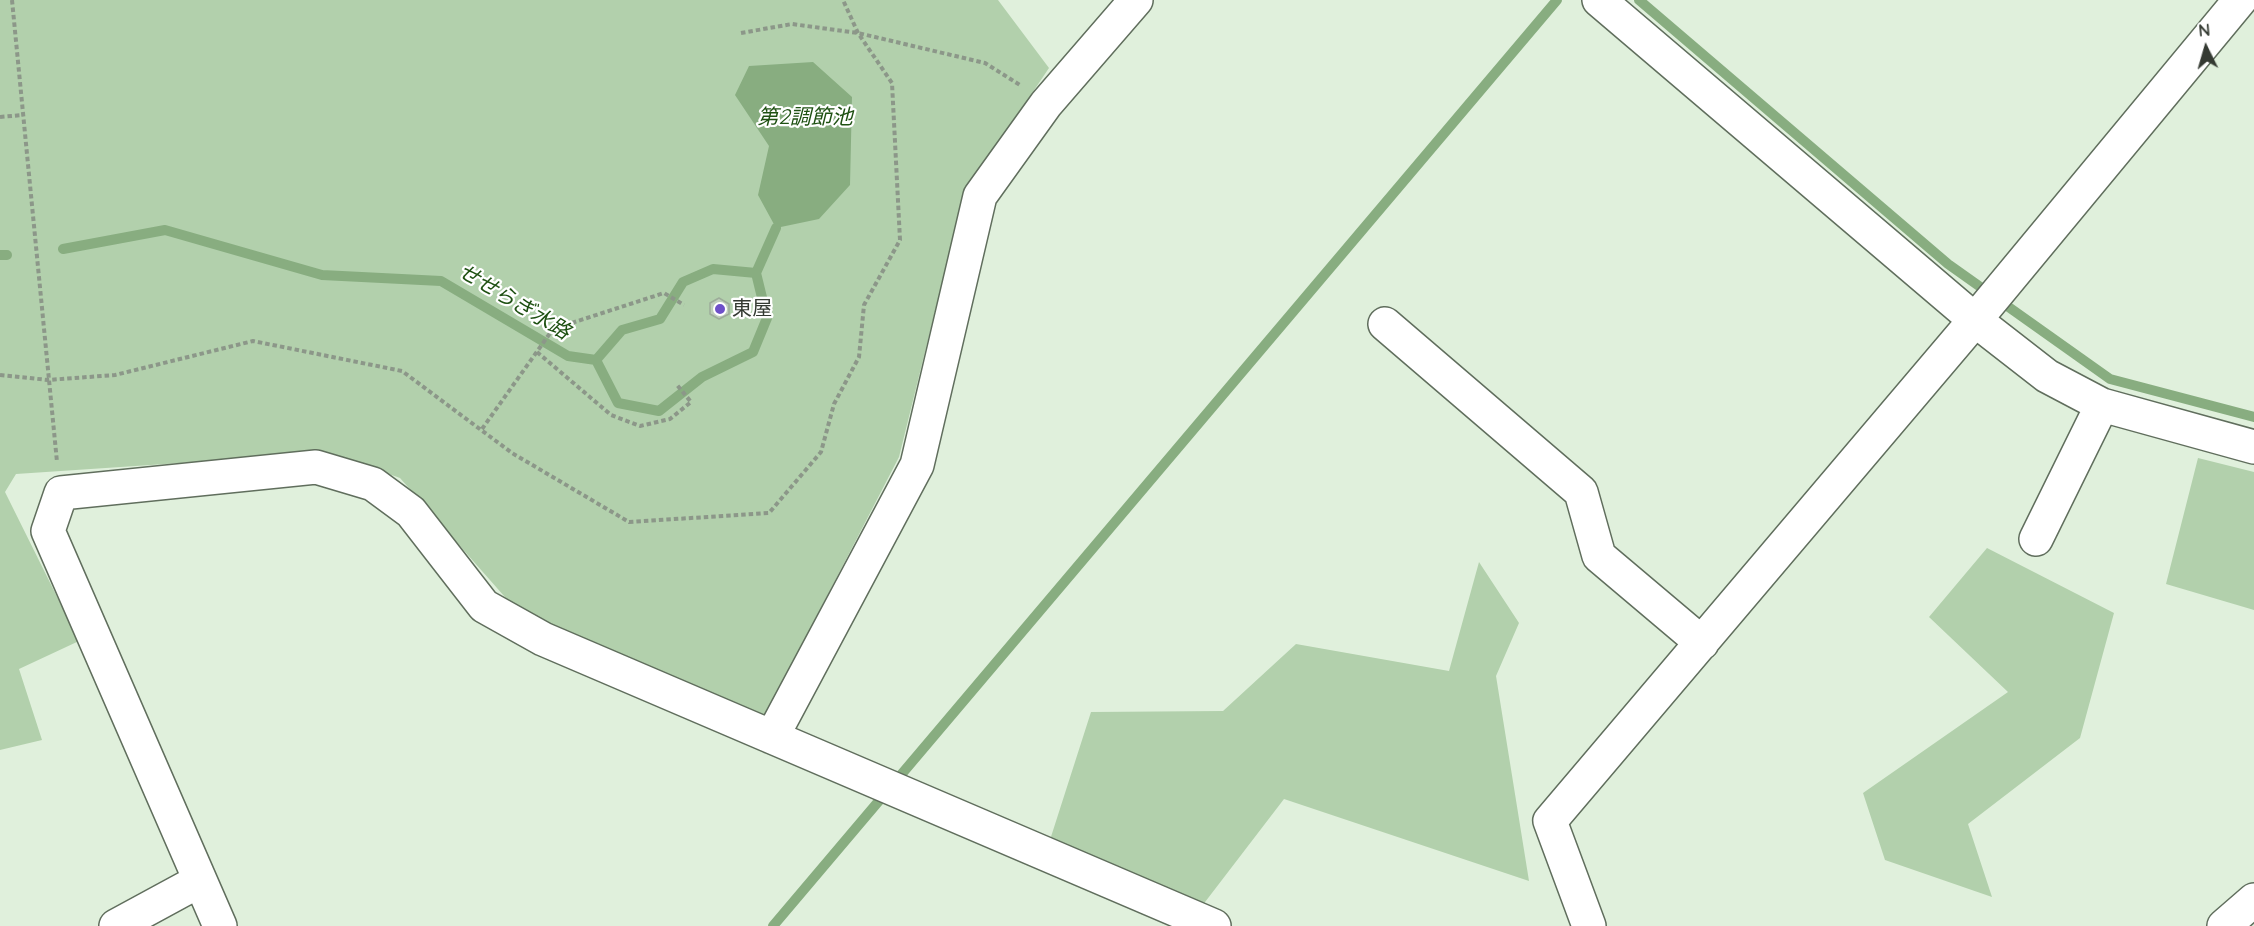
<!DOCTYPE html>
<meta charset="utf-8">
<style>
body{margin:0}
#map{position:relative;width:2254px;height:926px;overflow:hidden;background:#e0f0dc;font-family:Quicksand,sans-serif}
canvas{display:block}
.north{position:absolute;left:2176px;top:18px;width:60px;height:60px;-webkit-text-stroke:4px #fff;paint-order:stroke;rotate:355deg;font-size:16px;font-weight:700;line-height:24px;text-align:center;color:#343a32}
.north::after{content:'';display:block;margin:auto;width:21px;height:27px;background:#343a32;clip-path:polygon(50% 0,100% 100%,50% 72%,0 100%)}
</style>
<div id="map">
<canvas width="2254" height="926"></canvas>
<div class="north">N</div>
</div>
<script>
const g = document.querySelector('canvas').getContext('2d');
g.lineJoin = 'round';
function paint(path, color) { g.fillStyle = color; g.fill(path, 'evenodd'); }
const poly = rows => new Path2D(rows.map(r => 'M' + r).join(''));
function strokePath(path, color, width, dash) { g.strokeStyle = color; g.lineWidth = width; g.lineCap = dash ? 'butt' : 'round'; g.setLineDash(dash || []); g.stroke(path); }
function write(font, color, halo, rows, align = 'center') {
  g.font = font + ' Quicksand,"Noto Sans JP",sans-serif'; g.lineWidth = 4.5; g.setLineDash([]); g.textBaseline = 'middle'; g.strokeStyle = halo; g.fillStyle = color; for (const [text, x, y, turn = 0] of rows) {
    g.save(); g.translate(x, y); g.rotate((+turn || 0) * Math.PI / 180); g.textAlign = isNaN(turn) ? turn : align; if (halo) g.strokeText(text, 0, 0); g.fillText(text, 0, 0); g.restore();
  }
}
const green = poly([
 [0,0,998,0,1049,68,964,194,899,457,765,716,519,613,400,478,330,453,16,474,5,492,79,641,19,669,42,740,0,750],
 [2198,458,2254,472,2254,610,2166,584],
 [1987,548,2114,613,2080,738,1968,824,1992,897,1885,860,1863,793,2008,692,1929,617],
 [1479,562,1519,623,1496,676,1529,881,1284,799,1202,906,1049,843,1091,712,1223,711,1296,644,1449,671]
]);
const water = poly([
 [813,62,852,97,850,185,819,219,776,228,758,195,769,146,735,95,749,66]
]);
const stream = poly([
 [1639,0,1948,264,2110,379,2254,417],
 [63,249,165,230,322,275,441,281,568,356,596,360,622,330,660,319,683,282,713,269,756,273,776,228],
 [0,255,7,255],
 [596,360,618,403,659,411,702,377,753,352,767,318,756,273],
 [773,926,1557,0]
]);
const building = poly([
 [719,298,729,304,729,314,719,319,710,314,710,303,719,298]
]);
const path = poly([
 [12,0,57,462],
 [741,33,792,24,858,33,985,63,1020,85],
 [0,117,23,115],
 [537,352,611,415,640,426,670,419,691,402,677,385],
 [0,375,48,380,115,375,253,341,402,371,512,453,629,522,769,513,821,452,834,404,859,357,864,305,900,240,892,83,858,33,843,0],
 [482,429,553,329,664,293,684,305]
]);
const minor = poly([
 [1599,0,1975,320,2047,376,2102,405,2254,447],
 [1385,324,1581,492,1599,556,1702,643],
 [2036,539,2102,405],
 [772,737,917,465,980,196,1046,104,1136,0],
 [116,926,199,881],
 [220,926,48,531,61,493,316,467,373,484,411,512,484,606,543,639,1214,926],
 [1589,926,1550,821,1975,320,2240,0],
 [2224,926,2254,900]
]);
const markers = [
 [720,309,6,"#6e50c9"]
];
const poiNames = [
 ["東屋",732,309]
];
const waterNames = [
 ["第2調節池",805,118],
 ["せせらぎ水路",514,302,31]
];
paint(green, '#b2d0ac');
paint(water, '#88ad80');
strokePath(stream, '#88ad80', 10);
paint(building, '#bfcfbc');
strokePath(building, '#9dac9a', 1.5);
strokePath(minor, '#606e5d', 36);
strokePath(path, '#8c9789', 4, [4.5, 3]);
strokePath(minor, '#fff', 33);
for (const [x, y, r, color] of markers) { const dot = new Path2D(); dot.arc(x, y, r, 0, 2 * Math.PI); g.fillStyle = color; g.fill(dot); strokePath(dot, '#fff', 2); }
write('20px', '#343a32', '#fff', poiNames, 'left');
write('italic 21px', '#1f5113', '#fff', waterNames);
</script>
